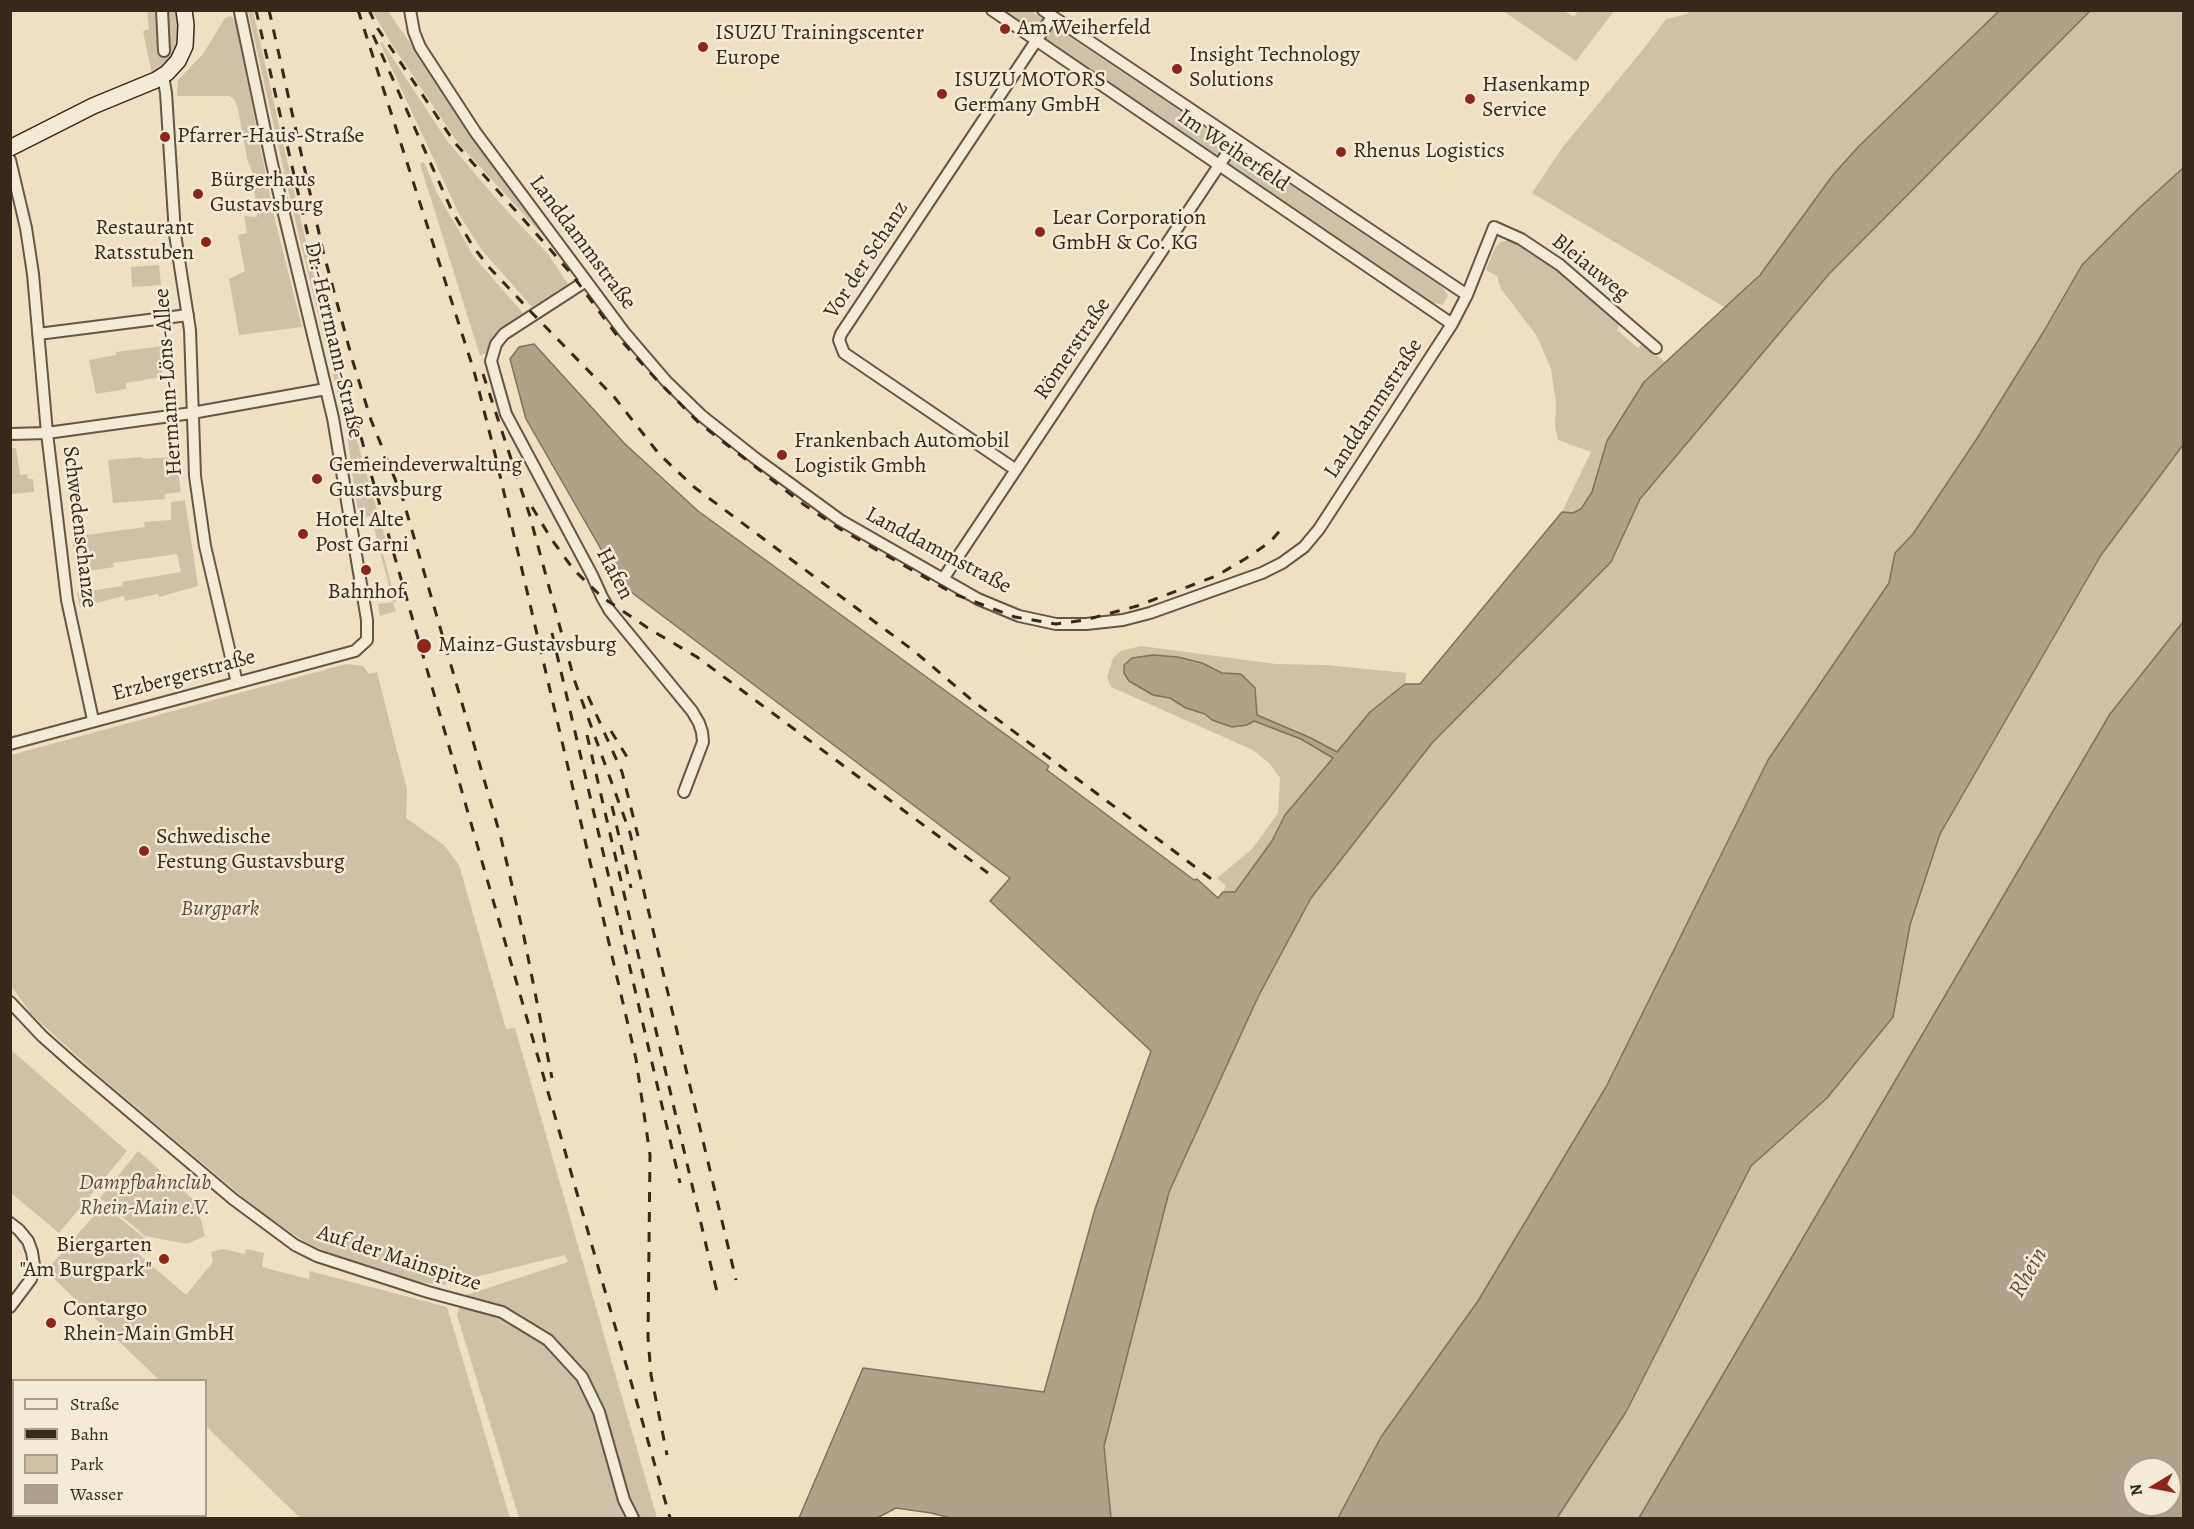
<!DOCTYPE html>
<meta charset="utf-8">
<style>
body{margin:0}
#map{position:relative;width:2194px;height:1529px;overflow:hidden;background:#eee0c1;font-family:Alegreya,serif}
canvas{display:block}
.frame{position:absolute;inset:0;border:12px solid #38271b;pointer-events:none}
.legend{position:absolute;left:12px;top:1379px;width:195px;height:138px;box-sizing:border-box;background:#f4ebd7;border:2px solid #a99d8c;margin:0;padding:8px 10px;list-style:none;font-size:18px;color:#38271b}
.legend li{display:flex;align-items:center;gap:12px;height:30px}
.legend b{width:30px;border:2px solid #a99d8c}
.north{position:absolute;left:2122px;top:1457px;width:60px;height:60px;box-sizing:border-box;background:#f4ebd7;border:2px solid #a99d8c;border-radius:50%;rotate:260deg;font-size:16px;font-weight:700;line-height:24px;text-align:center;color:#38271b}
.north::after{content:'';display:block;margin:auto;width:21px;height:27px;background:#8f2418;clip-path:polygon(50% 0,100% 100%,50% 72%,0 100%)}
</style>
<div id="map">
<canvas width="2194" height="1529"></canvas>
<div class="frame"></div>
<ul class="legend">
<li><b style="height:8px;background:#f4ebd7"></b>Straße</li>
<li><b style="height:8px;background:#38271b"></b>Bahn</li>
<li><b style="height:16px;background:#cfc1a5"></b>Park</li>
<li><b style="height:16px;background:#b0a189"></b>Wasser</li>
</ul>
<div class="north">N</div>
</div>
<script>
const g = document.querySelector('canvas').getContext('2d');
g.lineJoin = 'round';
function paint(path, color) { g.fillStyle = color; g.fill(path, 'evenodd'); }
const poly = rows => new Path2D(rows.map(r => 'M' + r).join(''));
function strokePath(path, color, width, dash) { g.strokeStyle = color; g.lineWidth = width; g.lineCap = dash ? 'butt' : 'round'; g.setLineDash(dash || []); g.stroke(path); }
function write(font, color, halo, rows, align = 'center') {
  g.font = font + ' Alegreya,serif'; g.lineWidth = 5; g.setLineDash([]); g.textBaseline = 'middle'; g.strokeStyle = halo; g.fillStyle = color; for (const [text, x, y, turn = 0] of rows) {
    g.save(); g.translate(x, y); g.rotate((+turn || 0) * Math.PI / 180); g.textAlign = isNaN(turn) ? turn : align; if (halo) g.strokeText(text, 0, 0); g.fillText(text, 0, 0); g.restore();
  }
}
const green = poly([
 [1691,10,1999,11,1859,146,1833,175,1768,265,1726,308,1532,193,1562,148,1645,47,1666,19,1687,14],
 [147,11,177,11,179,20,178,41,173,54,159,70,152,74,143,31,149,29],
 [248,11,253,11,299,213,340,382,386,541,380,543,396,602,393,603,396,611,380,616,378,604,393,602,371,516,359,519,344,414,337,391,295,220],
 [372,11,388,11,496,169,549,242,458,143,391,43],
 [1001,11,1031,11,1442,287,1448,295,1443,305,1431,302],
 [1503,11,1564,11,1574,17,1578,11,1614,11,1576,61],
 [2090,11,2183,11,2183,168,2138,209,2082,265,2044,331,1976,440,1913,534,1895,553,1889,583,1685,928,1606,1087,1478,1301,1381,1437,1338,1518,1111,1518,1104,1446,1169,1192,1258,997,1311,898,1432,743,1611,562,1640,499,1829,274],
 [230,16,235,20,274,216,302,327,239,335,229,279,245,271,238,235,247,233,244,216,257,217,253,175,247,158,238,109,234,99,229,96,177,96,178,80,203,54,225,18],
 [382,42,448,142,506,210,548,254,568,284,532,307,481,249,460,216,380,43],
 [424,162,437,193,474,257,523,313,498,330,488,352,480,356,420,164],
 [1511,240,1528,248,1560,268,1621,323,1617,330,1638,348,1643,343,1665,362,1644,382,1607,441,1592,492,1581,509,1573,513,1562,512,1591,452,1558,440,1555,426,1556,403,1551,369,1537,336,1501,289,1497,276,1486,270,1495,248,1500,242],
 [159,265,161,285,132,287,131,267],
 [163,346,162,377,126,383,126,389,96,394,89,360,116,355,116,352],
 [2183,445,2183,622,2110,714,1639,1518,1557,1518,1626,1412,1751,1166,1827,1098,1893,1017,1910,925,1940,834,2101,555],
 [11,448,16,448,20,475,27,474,28,479,33,479,34,492,11,494],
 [142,457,143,459,171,457,172,464,177,464,181,492,165,494,165,499,113,503,108,460],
 [185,500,198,586,159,597,158,594,125,601,124,596,80,607,77,593,122,586,122,582,181,572,177,554,113,563,114,567,77,573,72,537,145,527,144,522,171,520,171,502],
 [1141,646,1276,664,1326,665,1406,673,1405,684,1370,712,1337,753,1326,745,1257,715,1257,703,1241,674,1222,673,1202,663,1178,657,1153,655,1129,681,1153,695,1164,695,1186,708,1205,714,1212,720,1247,725,1254,720,1301,739,1333,758,1285,815,1272,841,1234,892,1223,892,1226,886,1217,878,1252,849,1278,813,1280,778,1269,763,1253,750,1111,687,1107,677,1113,658,1121,651],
 [346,664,363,666,369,674,377,672,407,790,406,818,444,845,459,865,506,1029,515,1028,657,1518,519,1518,457,1315,463,1296,568,1262,565,1255,442,1285,412,1281,387,1275,350,1262,307,1243,263,1214,97,1074,32,1015,11,986,11,755],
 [11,1050,127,1151,59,1233,11,1193],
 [138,1151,196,1202,205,1236,187,1244,145,1236,100,1198],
 [103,1205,146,1239,136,1252,186,1295,213,1262,211,1252,223,1249,245,1254,246,1249,264,1253,262,1267,309,1279,310,1271,447,1307,510,1518,300,1518,206,1426,206,1380,159,1380,46,1271]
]);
const water = poly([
 [1999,11,2090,11,1829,274,1640,499,1611,562,1432,743,1311,898,1258,997,1169,1192,1104,1446,1111,1518,951,1518,931,1513,896,1508,877,1518,799,1518,863,1368,1044,1392,1095,1209,1151,1051,990,901,1010,878,631,592,613,570,526,419,510,359,519,347,534,344,624,443,698,511,1049,766,1047,770,1194,880,1197,879,1218,898,1223,892,1235,892,1272,841,1285,815,1333,758,1301,739,1254,721,1247,725,1232,727,1212,720,1205,714,1186,708,1170,698,1153,695,1129,681,1124,673,1124,665,1132,658,1153,655,1178,657,1202,663,1222,673,1241,674,1255,688,1257,715,1311,738,1337,752,1370,712,1405,684,1420,684,1562,512,1573,513,1581,509,1592,492,1607,441,1644,382,1760,275,1833,175,1859,146,1999,11],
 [2183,168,2183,445,2101,555,1940,834,1910,925,1893,1017,1827,1098,1751,1166,1626,1412,1557,1518,1338,1518,1381,1437,1478,1301,1606,1087,1768,760,1889,583,1895,553,1913,534,1976,440,2044,331,2082,265,2138,209,2183,168],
 [2183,622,2183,1518,1639,1518,2110,714,2183,622],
 [2134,1469,2170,1469,2170,1505,2134,1505,2134,1469],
 [11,1426,14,1429,14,1516,108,1516,111,1518,11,1518,11,1426]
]);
const street = poly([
 [162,10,164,51],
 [410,10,414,32,420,47,476,133,624,332,666,381,702,416,755,458,840,520,978,599,1019,616,1056,624,1086,624,1123,620,1150,613,1262,573,1282,563,1304,547,1319,529,1452,324,1467,295,1494,227,1521,239,1560,265,1656,348],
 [992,10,1452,324],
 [1043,10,1467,295],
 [163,76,166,93,175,234,190,330,195,476,205,546,237,683],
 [10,160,26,228,33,274,47,433,67,600,93,720],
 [586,281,504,334,496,344,491,361,506,414,592,575,602,597,610,611,692,711,699,723,702,732,703,742,684,792],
 [38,334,188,315],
 [10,434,47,433,192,413,326,389],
 [1016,470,844,353,839,340,841,334,1052,17],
 [943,579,1236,140],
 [10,744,355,651,367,640,367,620,333,418,272,164,240,12],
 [10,1002,42,1036,77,1067,233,1199,295,1245,317,1256,428,1292,502,1312,548,1340,582,1377,599,1412,624,1500,633,1518],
 [10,1223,19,1230,28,1241,32,1252,34,1265,31,1279,10,1307]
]);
const secondary = poly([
 [10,148,93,106,156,80,167,73,178,61,185,46,186,25,184,10]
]);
const rail = poly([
 [256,10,312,253,369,467,670,1518],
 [269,10,323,251,353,362,371,420,402,496,501,838,524,937,552,1078],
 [358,10,474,371,495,454,636,1059,650,1155,648,1337,651,1375,667,1455],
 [369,10,378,29,455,143,549,248,573,276,618,337,655,378,699,423,803,504,840,529,954,594,1015,617,1056,624,1085,620,1137,606,1216,576,1245,559,1270,542,1284,526],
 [373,35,452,211,472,245,488,266,533,314,615,398,659,454,694,487,914,651,973,701,1218,884],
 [483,374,529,513,574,679,630,833,736,1280],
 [532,507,552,540,574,570,602,597,651,630,697,657,988,873],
 [552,633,680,1183],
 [588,696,622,772,638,836],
 [611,731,627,757],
 [587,735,717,1292],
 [612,806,631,888]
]);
const markers = [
 [1005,29,6,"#8f2418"],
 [703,47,6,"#8f2418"],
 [1177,69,6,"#8f2418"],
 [942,94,6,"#8f2418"],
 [1470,99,6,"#8f2418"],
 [165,137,6,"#8f2418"],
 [1341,152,6,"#8f2418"],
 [198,194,6,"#8f2418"],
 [1040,232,6,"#8f2418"],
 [206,242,6,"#8f2418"],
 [782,455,6,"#8f2418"],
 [317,479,6,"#8f2418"],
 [303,534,6,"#8f2418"],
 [366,570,6,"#8f2418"],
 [424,646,8,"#8f2418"],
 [144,851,6,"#8f2418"],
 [164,1259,6,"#8f2418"],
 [51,1323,6,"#8f2418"]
];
const poiNames = [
 ["Am Weiherfeld",1017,29],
 ["ISUZU Trainingscenter",715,34],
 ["Europe",715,59],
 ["Insight Technology",1189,56],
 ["Solutions",1189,81],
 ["ISUZU MOTORS",954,81],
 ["Germany GmbH",954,106],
 ["Hasenkamp",1482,86],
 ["Service",1482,111],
 ["Pfarrer-Haus-Straße",177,137],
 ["Rhenus Logistics",1353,152],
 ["Bürgerhaus",210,181],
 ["Gustavsburg",210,206],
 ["Lear Corporation",1052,219],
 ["GmbH & Co. KG",1052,244],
 ["Restaurant",194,229,"right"],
 ["Ratsstuben",194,254,"right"],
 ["Frankenbach Automobil",794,442],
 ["Logistik Gmbh",794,467],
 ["Gemeindeverwaltung",329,466],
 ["Gustavsburg",329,491],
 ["Hotel Alte",315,521],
 ["Post Garni",315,546],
 ["Bahnhof",366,593,"center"],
 ["Mainz-Gustavsburg",438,646],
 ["Schwedische",156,838],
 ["Festung Gustavsburg",156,863],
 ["Biergarten",152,1246,"right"],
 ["\"Am Burgpark\"",152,1271,"right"],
 ["Contargo",63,1310],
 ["Rhein-Main GmbH",63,1335]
];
const streetNames = [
 ["Im Weiherfeld",1233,151,34],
 ["Landdammstraße",582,243,53],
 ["Vor der Schanz",867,260,-57],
 ["Bleiauweg",1590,268,39],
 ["Dr.-Herrmann-Straße",333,340,77],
 ["Römerstraße",1073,349,-56],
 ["Hermann-Löns-Allee",169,382,-94],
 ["Landdammstraße",1374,409,-57],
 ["Schwedenschanze",79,527,83],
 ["Landdammstraße",938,551,28],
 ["Hafen",614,574,62],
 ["Erzbergerstraße",184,676,-15],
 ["Auf der Mainspitze",399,1259,18]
];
const parkNames = [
 ["Burgpark",220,910],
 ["Dampfbahnclub",145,1184],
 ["Rhein-Main e.V.",145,1209]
];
const waterNames = [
 ["Rhein",2029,1273,-60]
];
paint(green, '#cfc1a5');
paint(water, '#b0a189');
strokePath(water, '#80705d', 1.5);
strokePath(street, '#654', 14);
strokePath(secondary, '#38271b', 18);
strokePath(street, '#f4ebd7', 10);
strokePath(secondary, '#f4ebd7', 15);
strokePath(rail, '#38271b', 3, [10, 10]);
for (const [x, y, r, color] of markers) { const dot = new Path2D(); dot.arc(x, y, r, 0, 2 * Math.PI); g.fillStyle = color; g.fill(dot); strokePath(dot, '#f4ebd7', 2); }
write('22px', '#38271b', '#f4ebd7', poiNames, 'left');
write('22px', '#38271b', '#f4ebd7', streetNames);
write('italic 22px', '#5e4e3e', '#f4ebd7', parkNames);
write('italic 24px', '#5c4c3c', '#f4ebd7', waterNames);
</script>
